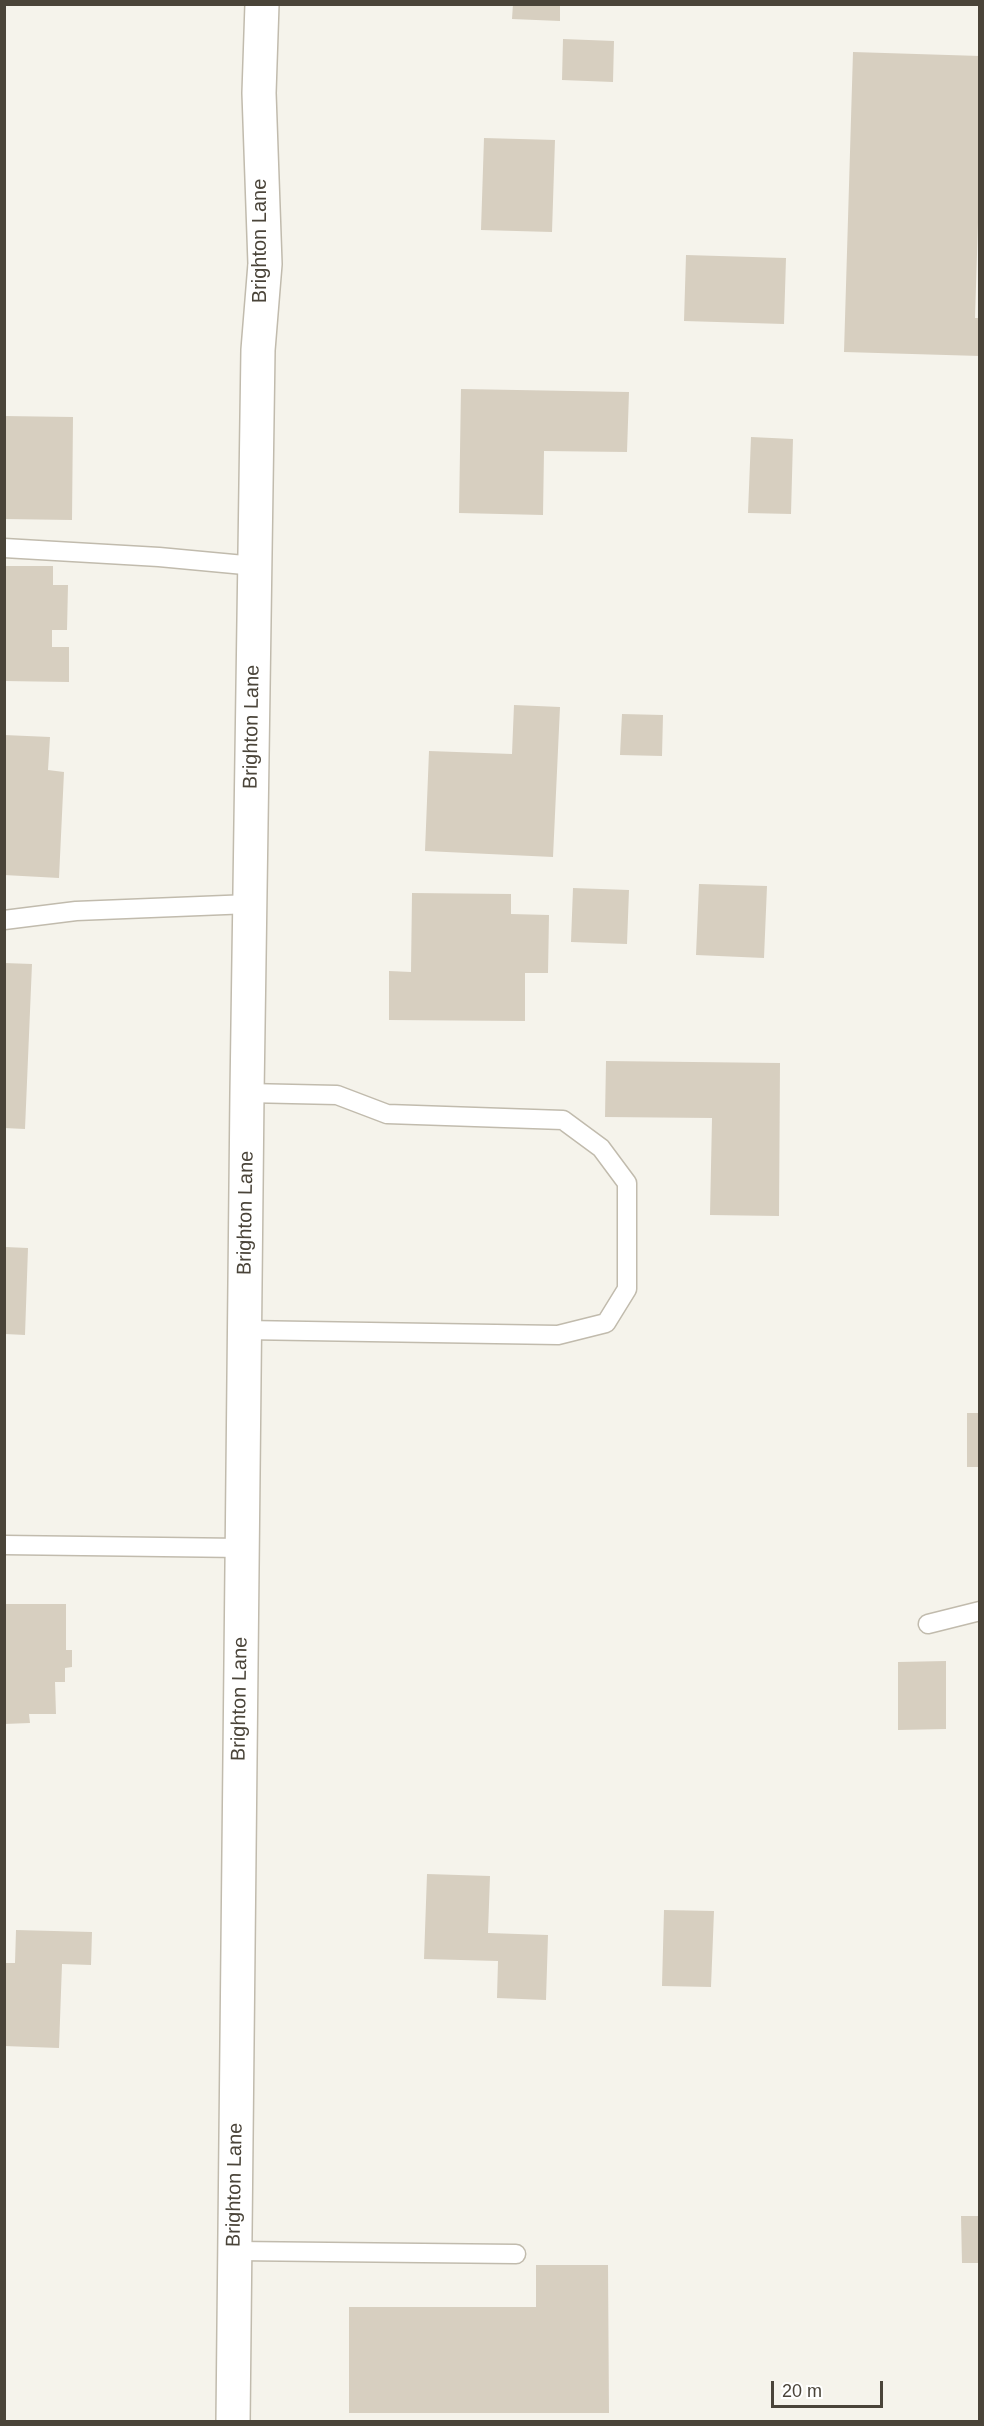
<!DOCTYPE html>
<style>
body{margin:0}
#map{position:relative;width:984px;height:2426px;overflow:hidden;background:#f5f3eb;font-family:Helvetica,sans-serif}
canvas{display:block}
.frame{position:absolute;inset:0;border:6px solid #4a4439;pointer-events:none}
.scale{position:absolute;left:771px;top:2381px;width:112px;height:27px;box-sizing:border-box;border:3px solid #4a4439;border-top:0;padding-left:8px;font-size:18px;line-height:21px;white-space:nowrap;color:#4a4439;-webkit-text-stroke:4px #fff;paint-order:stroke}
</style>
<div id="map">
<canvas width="984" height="2426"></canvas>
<div class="frame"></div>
<div class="scale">20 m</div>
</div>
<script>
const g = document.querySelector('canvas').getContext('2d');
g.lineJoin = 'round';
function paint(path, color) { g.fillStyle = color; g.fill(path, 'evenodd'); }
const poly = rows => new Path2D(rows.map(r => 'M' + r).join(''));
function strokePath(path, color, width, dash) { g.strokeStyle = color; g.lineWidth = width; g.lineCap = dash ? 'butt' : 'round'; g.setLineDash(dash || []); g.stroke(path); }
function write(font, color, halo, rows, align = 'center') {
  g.font = font + ' Helvetica,sans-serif'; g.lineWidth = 4.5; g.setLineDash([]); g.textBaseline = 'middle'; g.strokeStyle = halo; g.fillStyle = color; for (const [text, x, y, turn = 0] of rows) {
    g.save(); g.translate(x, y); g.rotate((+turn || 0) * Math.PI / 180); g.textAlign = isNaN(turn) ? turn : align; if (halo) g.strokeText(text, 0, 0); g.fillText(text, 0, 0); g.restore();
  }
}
const building = poly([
 [513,4,560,4,560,21,512,19],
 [563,39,614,41,613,82,562,80],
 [853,52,980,56,980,159,975,318,980,318,980,356,844,352],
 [484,138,555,140,552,232,481,230],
 [686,255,786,258,784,324,684,321],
 [461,389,629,392,627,452,544,451,543,515,459,513],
 [4,416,73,417,72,520,4,519],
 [751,437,793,439,791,514,748,513],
 [4,566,53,566,53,585,68,585,67,630,52,630,52,647,69,647,69,682,4,681],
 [514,705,560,707,553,857,425,851,429,751,512,754],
 [622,714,663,715,662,756,620,755],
 [4,735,50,737,48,770,64,772,59,878,4,875],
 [699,884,767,886,764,958,696,955],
 [573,888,629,890,627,944,571,942],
 [412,893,511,894,511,914,549,915,548,973,525,973,525,1021,389,1020,389,971,411,972],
 [4,963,32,964,25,1129,4,1128],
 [606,1061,780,1063,779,1216,710,1215,712,1118,605,1117],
 [5,1247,28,1248,25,1335,5,1334],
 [967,1413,980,1413,980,1467,967,1467],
 [6,1604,66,1604,66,1650,72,1650,72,1667,65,1668,65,1682,55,1682,56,1714,29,1714,30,1723,4,1724,4,1611],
 [946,1661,946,1729,898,1730,898,1662],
 [427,1874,490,1876,488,1933,548,1935,546,2000,497,1998,498,1961,424,1959],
 [664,1910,714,1911,711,1987,662,1986],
 [16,1930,92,1932,91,1965,62,1964,59,2048,4,2046,4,1963,15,1963],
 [961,2216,980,2216,980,2263,962,2263],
 [536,2265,608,2265,609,2413,349,2413,349,2307,536,2307]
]);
const service = poly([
 [4,548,159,557,255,566],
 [4,920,76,911,250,904],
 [244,1330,558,1335,606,1323,627,1289,627,1183,601,1148,563,1120,387,1114,337,1095,247,1093],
 [4,1545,242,1548],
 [928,1624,980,1611],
 [235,2251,516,2254]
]);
const minor = poly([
 [233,2422,247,1093,258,350,265,264,259,93,262,4]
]);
const streetNames = [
 ["Brighton Lane",260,241,-90],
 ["Brighton Lane",252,727,-89],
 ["Brighton Lane",246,1213,-89],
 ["Brighton Lane",240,1699,-89],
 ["Brighton Lane",235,2185,-89]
];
paint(building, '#d7cfc0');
strokePath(service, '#c1bbad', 21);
strokePath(minor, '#c1bbad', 36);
strokePath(service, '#fff', 18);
strokePath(minor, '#fff', 33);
write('20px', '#4a4439', '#fff', streetNames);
</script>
